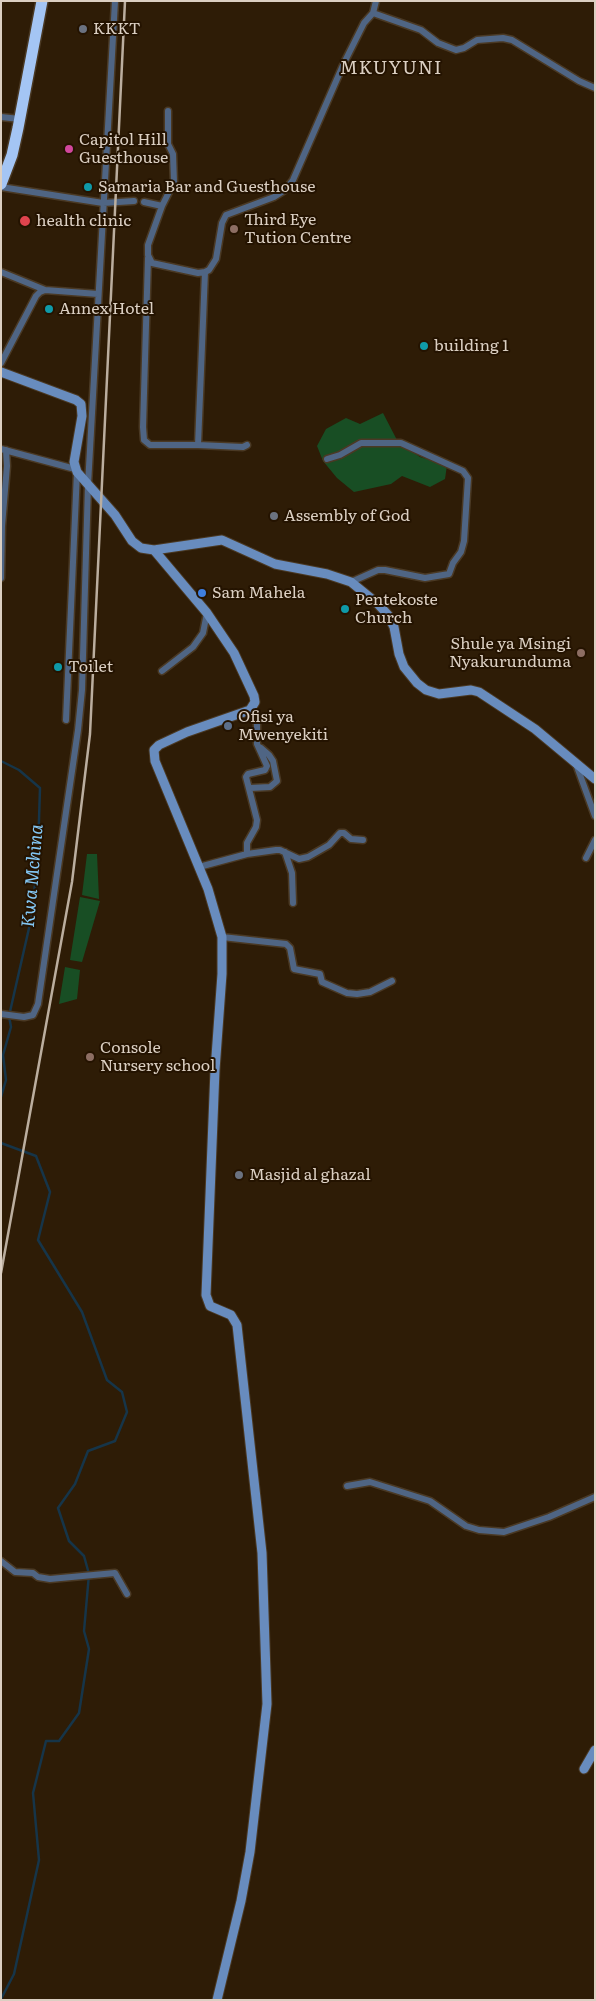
<!DOCTYPE html>
<style>
body{margin:0}
#map{position:relative;width:596px;height:2001px;overflow:hidden;background:#2e1c06;font-family:Literata,serif}
canvas{display:block}
.frame{position:absolute;inset:0;border:2px solid #dbcfc2;pointer-events:none}
</style>
<div id="map">
<canvas width="596" height="2001"></canvas>
<div class="frame"></div>
</div>
<script>
const g = document.querySelector('canvas').getContext('2d');
g.lineJoin = 'round';
function paint(path, color) { g.fillStyle = color; g.fill(path, 'evenodd'); }
const poly = rows => new Path2D(rows.map(r => 'M' + r).join(''));
function strokePath(path, color, width, dash) { g.strokeStyle = color; g.lineWidth = width; g.lineCap = dash ? 'butt' : 'round'; g.setLineDash(dash || []); g.stroke(path); }
function write(font, color, halo, rows, align = 'center') {
  g.font = font + ' Literata,serif'; g.lineWidth = 4; g.setLineDash([]); g.textBaseline = 'middle'; g.strokeStyle = halo; g.fillStyle = color; for (const [text, x, y, turn = 0] of rows) {
    g.save(); g.translate(x, y); g.rotate((+turn || 0) * Math.PI / 180); g.textAlign = isNaN(turn) ? turn : align; if (halo) g.strokeText(text, 0, 0); g.fillText(text, 0, 0); g.restore();
  }
}
const green = poly([
 [383,413,398,442,420,457,447,465,445,479,430,487,402,476,391,484,354,492,337,478,323,461,317,446,326,429,346,418,360,424],
 [87,854,97,854,99,899,82,895],
 [80,897,100,901,82,962,70,960],
 [65,967,80,970,77,999,59,1004]
]);
const stream = poly([
 [1,761,19,770,40,788,38,851,32,915,9,1016,11,1027,3,1055,6,1080,1,1097],
 [1,1143,36,1156,50,1192,38,1240,82,1312,107,1380,122,1392,127,1412,115,1441,88,1451,75,1484,58,1508,69,1541,84,1556,89,1574,84,1631,89,1649,79,1713,59,1741,46,1741,33,1793,39,1860,14,1974,1,1999]
]);
const street = poly([
 [373,13,421,30,438,43,456,50,464,48,477,40,503,38,512,40,579,81,595,88],
 [1,117,20,119],
 [1,187,103,203,134,201],
 [144,202,162,206,148,245,148,255,152,263,198,273,205,272,209,270,216,259,222,223,226,215,274,197,285,190,293,180,344,63,364,23,373,13,376,1],
 [162,206,174,182,173,154,168,144,168,111],
 [148,258,143,427,144,440,150,445,198,445,205,272],
 [1,272,45,290],
 [1,363,36,296,40,292,45,290,98,294],
 [198,445,243,447,247,445],
 [1,449,75,469],
 [327,459,340,455,361,443,401,443,463,471,468,478,464,541,461,552,453,563,449,574,425,578,385,570,378,570,351,582],
 [1,578,2,526,7,466,6,450],
 [162,671,193,647,203,633,207,613],
 [66,720,77,472],
 [576,764,595,816],
 [250,788,270,787,277,781,273,761,269,755,261,748],
 [285,852,292,873,293,903],
 [247,854,247,843,256,827,257,820,246,777,248,774,265,770,267,766,257,744,257,724,250,710],
 [586,858,595,840],
 [199,867,247,854,276,850,280,850,299,859,308,857,329,845,340,833,344,833,351,839,363,840],
 [222,937,286,944,290,948,294,969,320,974,322,982,347,993,357,994,370,992,392,981],
 [1,1014,24,1017,33,1015,38,1004,78,730,82,690,88,485,115,1],
 [347,1486,370,1482,430,1501,466,1526,479,1530,504,1532,549,1517,595,1497],
 [1,1561,15,1572,33,1573,38,1577,50,1579,115,1573,127,1594]
]);
const secondary = poly([
 [1,372,76,400,81,404,82,416,74,462,77,472,115,515,132,541,141,548,154,550,207,613,234,653,254,696,255,702,250,710,187,732,159,745,154,750,155,761,208,889,222,937,222,974,215,1070,206,1295,210,1306,231,1315,237,1325,262,1553,267,1704,250,1852,241,1901,217,2000],
 [154,550,222,540,275,564,327,574,351,582,378,604,388,615,394,627,399,654,404,667,417,683,426,690,439,694,471,690,479,692,535,729,595,779],
 [584,1769,595,1750]
]);
const highway = poly([
 [1,184,12,155,18,128,42,1]
]);
const rail = poly([
 [1,1273,72,882,90,734,125,1]
]);
const markers = [
 [83,29,5,"#6b7280"],
 [69,149,5,"#d1479c"],
 [88,187,5,"#0f9aa8"],
 [25,221,6,"#e0444e"],
 [234,229,5,"#8d6e63"],
 [49,309,5,"#0f9aa8"],
 [424,346,5,"#0f9aa8"],
 [274,516,5,"#6b7280"],
 [202,593,5,"#3f7fe0"],
 [345,609,5,"#0f9aa8"],
 [581,653,5,"#8d6e63"],
 [58,667,5,"#0f9aa8"],
 [228,726,5,"#5c6f8a"],
 [90,1057,5,"#8d6e63"],
 [239,1175,5,"#6b7280"]
];
const poiNames = [
 ["KKKT",93,29],
 ["Capitol Hill",79,140],
 ["Guesthouse",79,158],
 ["Samaria Bar and Guesthouse",98,187],
 ["Third Eye",244,220],
 ["Tution Centre",244,238],
 ["health clinic",36,221],
 ["Annex Hotel",59,309],
 ["building 1",434,346],
 ["Assembly of God",284,516],
 ["Sam Mahela",212,593],
 ["Pentekoste",355,600],
 ["Church",355,618],
 ["Shule ya Msingi",571,644,"right"],
 ["Nyakurunduma",571,662,"right"],
 ["Toilet",68,667],
 ["Ofisi ya",238,717],
 ["Mwenyekiti",238,735],
 ["Console",100,1048],
 ["Nursery school",100,1066],
 ["Masjid al ghazal",249,1175]
];
const neighbourhoodNames = [
 ["MKUYUNI",391,69]
];
const waterNames = [
 ["Kwa Mchina",33,876,-85]
];
paint(green, '#184e24');
strokePath(stream, '#163549', 2.5);
strokePath(street, '#4a3924', 9);
strokePath(secondary, '#4a3924', 11);
strokePath(highway, '#4a3924', 14);
strokePath(street, '#4f6584', 6);
strokePath(secondary, '#688cbe', 9);
strokePath(highway, '#a4c5f4', 11);
strokePath(rail, '#bbae9f', 2.5);
for (const [x, y, r, color] of markers) { const dot = new Path2D(); dot.arc(x, y, r, 0, 2 * Math.PI); g.fillStyle = color; g.fill(dot); strokePath(dot, '#241300', 2); }
write('16px', '#dbcfc2', '#241300', poiNames, 'left');
g.letterSpacing = '1px';
write('18px', '#dbcfc2', '#241300', neighbourhoodNames);
g.letterSpacing = '0px';
write('italic 18px', '#84c8f5', '#241300', waterNames);
</script>
